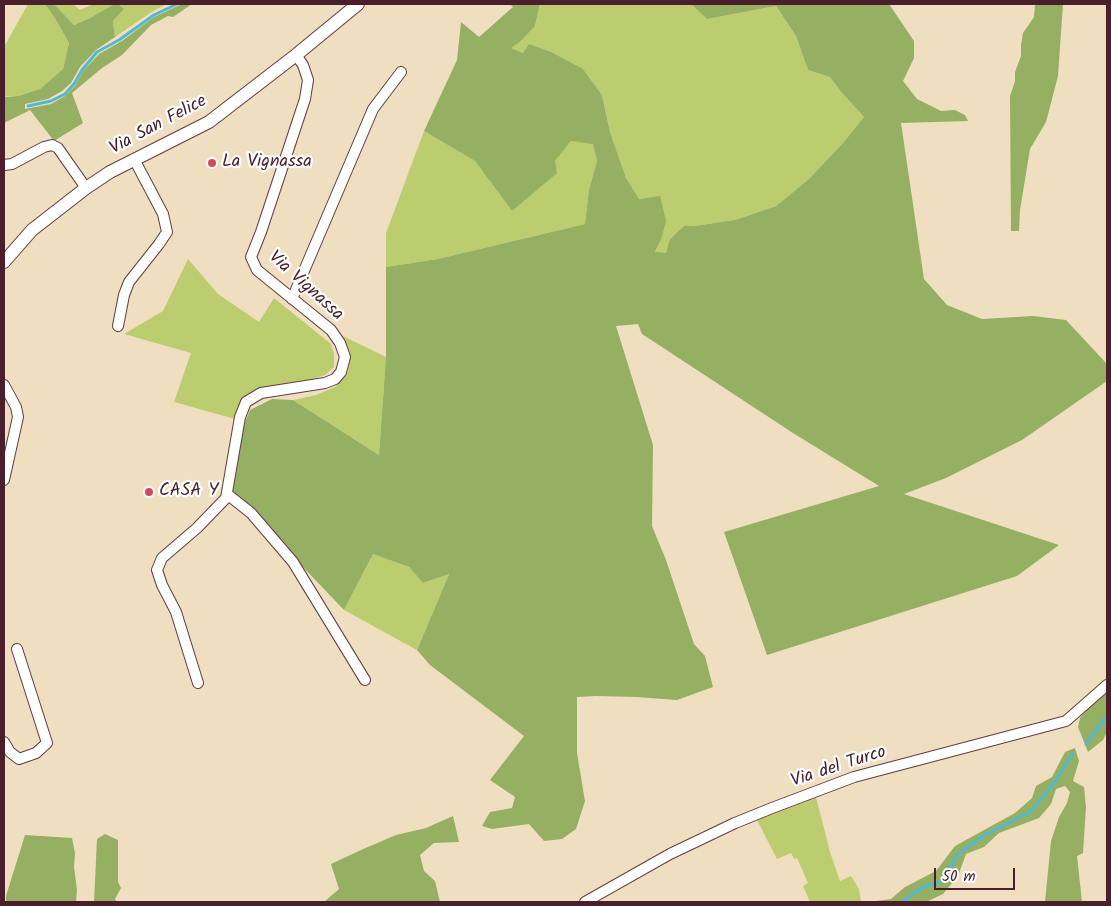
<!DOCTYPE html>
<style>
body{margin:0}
#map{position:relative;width:1111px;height:906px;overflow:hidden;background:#efdfc0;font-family:Kalam,sans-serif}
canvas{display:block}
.frame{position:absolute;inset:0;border:5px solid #4a1f2b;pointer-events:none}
.scale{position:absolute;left:934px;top:868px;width:81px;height:22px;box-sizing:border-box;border:2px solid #4a1f2b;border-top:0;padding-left:6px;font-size:15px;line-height:18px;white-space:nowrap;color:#4a1f2b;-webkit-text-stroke:4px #fff;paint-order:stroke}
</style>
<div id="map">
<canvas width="1111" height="906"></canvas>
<div class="frame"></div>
<div class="scale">50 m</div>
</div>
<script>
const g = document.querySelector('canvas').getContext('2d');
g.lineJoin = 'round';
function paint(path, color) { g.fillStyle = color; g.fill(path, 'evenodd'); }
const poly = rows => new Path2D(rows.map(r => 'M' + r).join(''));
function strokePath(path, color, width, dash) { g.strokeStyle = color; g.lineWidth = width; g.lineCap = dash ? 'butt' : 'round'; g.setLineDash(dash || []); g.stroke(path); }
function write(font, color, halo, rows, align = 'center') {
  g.font = font + ' Kalam,sans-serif'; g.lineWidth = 4.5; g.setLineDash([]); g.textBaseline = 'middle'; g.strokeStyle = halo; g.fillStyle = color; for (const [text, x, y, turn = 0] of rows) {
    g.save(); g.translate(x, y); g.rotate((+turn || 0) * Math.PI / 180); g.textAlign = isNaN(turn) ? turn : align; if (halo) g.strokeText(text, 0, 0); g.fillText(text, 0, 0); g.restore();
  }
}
const green = poly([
 [28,4,45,4,56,20,69,43,63,69,40,89,18,96,4,96,4,47],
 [54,4,73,4,80,10,93,4,114,4,90,18,74,25],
 [118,4,167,4,153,11,115,37,113,21,124,9],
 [540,4,691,4,707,19,776,6,796,36,808,70,830,77,842,93,864,117,843,143,809,179,776,206,735,220,694,226,684,226,670,239,667,253,655,253,661,240,660,197,639,200,626,178,610,132,602,95,583,69,523,53,510,48,521,41,535,26],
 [424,131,475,161,512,211,571,141,593,143,597,161,589,189,585,224,438,259,386,267,386,233],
 [188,259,218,294,259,322,274,298,331,344,334,354,334,367,325,375,306,381,259,389,250,393,243,399,235,419,174,402,191,353,124,334,163,311],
 [343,336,386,357,379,455,293,400,316,395,335,387,348,371,350,354],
 [373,554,409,567,423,583,449,574,417,650,344,610],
 [816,797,830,852,840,881,851,876,859,889,861,902,810,902,803,886,808,883,797,858,794,859,791,853,777,859,757,820]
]);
const forest = poly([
 [45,4,54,4,74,25,90,18,114,4,118,4,124,9,113,21,115,37,96,50,80,67,71,83,62,91,48,99,25,104,25,109,51,104,65,96,75,86,83,71,99,54,122,41,154,17,182,4,192,4,173,17,168,16,151,25,122,55,102,68,72,93,83,123,54,141,30,110,4,123,4,97,18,96,40,89,63,69,69,43,56,20],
 [510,4,540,4,535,26,521,41,511,48,523,53,529,44,551,52,583,69,602,95,610,132,626,178,639,199,660,196,666,221,661,240,655,252,666,253,670,239,684,226,694,226,735,220,776,206,809,179,843,143,864,117,842,93,830,77,808,70,796,36,776,6,707,19,691,4,889,4,914,41,914,58,903,81,917,99,941,111,955,110,965,115,968,121,901,123,924,279,947,305,982,319,1033,316,1066,320,1107,364,1107,381,1022,440,946,478,904,494,1059,545,1017,576,767,655,724,532,879,486,793,433,642,334,638,324,616,326,653,445,652,526,666,560,694,644,705,656,713,687,677,700,637,697,596,696,577,697,577,753,585,801,576,829,562,839,544,841,529,824,492,829,482,826,490,812,512,808,515,797,490,780,524,736,430,665,417,650,449,574,423,583,409,567,373,554,344,610,301,565,253,507,230,492,245,422,250,410,272,399,293,400,379,455,386,357,386,267,438,259,585,224,589,189,597,161,593,144,571,141,555,161,557,173,512,211,475,161,424,131,457,60,461,22,479,37,513,7],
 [1035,4,1063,4,1058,76,1046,122,1030,149,1020,210,1019,231,1011,231,1010,96,1015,81,1015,72,1021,56,1021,45,1023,33,1034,17],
 [1107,689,1107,732,1103,740,1088,752,1078,727,1080,718,1090,706],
 [1075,748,1079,761,1073,781,1084,787,1086,807,1083,853,1077,856,1082,902,1045,902,1051,841,1059,817,1067,803,1070,792,1065,786,1056,789,1051,804,1039,818,999,833,984,847,966,854,958,876,943,894,926,902,868,902,891,899,905,887,936,871,955,846,1015,813,1032,798,1036,786,1052,777,1065,752],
 [453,816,459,842,434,843,420,855,424,871,435,881,440,902,324,902,339,889,331,864,361,850,396,835,426,828],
 [105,834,118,840,118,882,121,888,115,899,117,902,94,902,97,839],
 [25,835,72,838,75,853,74,867,77,890,76,902,6,902,6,896]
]);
const stream = poly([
 [28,106,51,101,65,94,74,84,82,70,97,52,119,40,154,15,177,4],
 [1086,744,1107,716],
 [902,902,923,887,943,881,957,855,983,836,1031,811,1055,782,1073,753]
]);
const minor = poly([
 [4,165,12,164,44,147,52,145,58,148,86,188],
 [292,299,373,109,401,72],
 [118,326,124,295,129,282,159,244,167,232,163,214,134,159],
 [4,385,16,407,18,417,4,480],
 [227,494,251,513,293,562,365,680],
 [198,683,176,612,162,585,157,570,162,558,197,528,226,498,240,417,246,402,261,393,325,383,335,379,341,372,345,357,340,343,331,330,257,270,251,257,261,232,305,99,308,80,303,65,296,55],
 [4,742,10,752,19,759,36,753,47,743,17,649],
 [585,902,670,854,735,823,772,808,854,777,1066,721,1107,685]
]);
const tertiary = poly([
 [4,262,32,230,86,188,110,172,209,122,296,55,358,4]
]);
const markers = [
 [212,163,5,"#d1495b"],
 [149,492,5,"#d1495b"]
];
const streetNames = [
 ["Via San Felice",159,126,-28],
 ["Via Vignassa",305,287,42],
 ["Via del Turco",839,768,-18]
];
const poiNames = [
 ["La Vignassa",222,163],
 ["CASA Y",159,492]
];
paint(green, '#bccd70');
paint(forest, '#95b062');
strokePath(stream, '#53b9d2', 3);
strokePath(minor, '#633c41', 12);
strokePath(tertiary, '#633c41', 14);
strokePath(minor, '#fff', 10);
strokePath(tertiary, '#fff', 12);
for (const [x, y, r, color] of markers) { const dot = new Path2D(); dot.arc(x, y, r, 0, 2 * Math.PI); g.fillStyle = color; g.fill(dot); strokePath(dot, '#fff', 2); }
write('18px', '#4a1f2b', '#fff', streetNames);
write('18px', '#4a1f2b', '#fff', poiNames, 'left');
</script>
